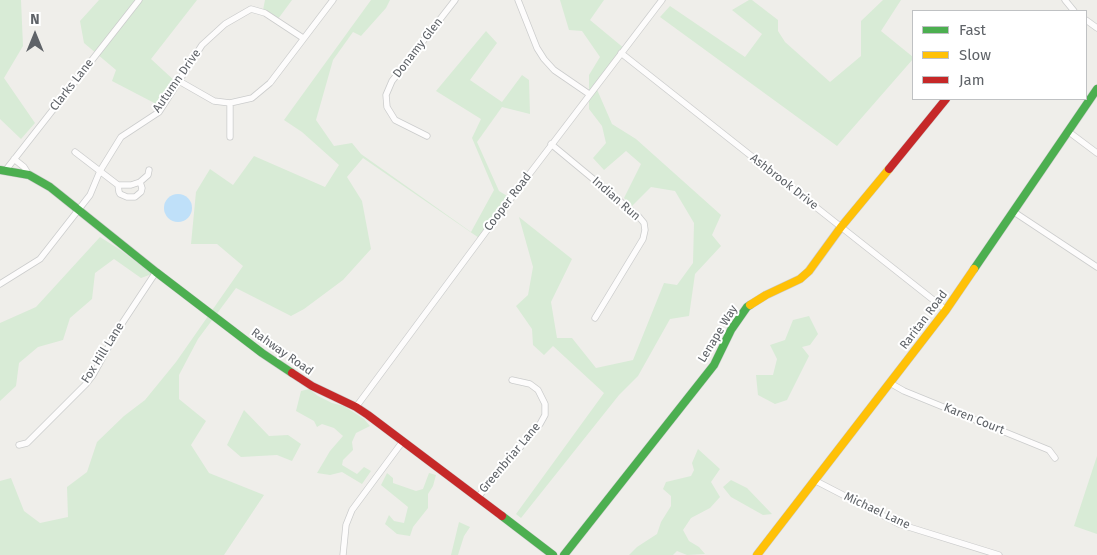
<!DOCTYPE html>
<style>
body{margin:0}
#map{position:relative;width:1097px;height:555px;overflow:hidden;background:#efeeea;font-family:"Fira Sans",sans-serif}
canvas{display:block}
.legend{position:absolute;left:912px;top:10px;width:175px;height:90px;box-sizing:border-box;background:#fff;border:1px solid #bfc1c3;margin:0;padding:6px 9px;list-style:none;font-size:15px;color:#5f6368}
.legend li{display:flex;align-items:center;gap:10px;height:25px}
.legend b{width:25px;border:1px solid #bfc1c3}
.north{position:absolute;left:10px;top:10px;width:50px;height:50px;-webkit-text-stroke:4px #fff;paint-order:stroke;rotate:0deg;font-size:14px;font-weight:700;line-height:20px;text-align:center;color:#5f6368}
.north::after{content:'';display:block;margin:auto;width:18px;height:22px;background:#5f6368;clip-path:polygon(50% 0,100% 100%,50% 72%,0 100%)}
</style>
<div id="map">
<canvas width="1097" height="555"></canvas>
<ul class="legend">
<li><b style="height:6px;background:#4caf50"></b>Fast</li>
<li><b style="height:6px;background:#ffc107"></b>Slow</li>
<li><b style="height:6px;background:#c62828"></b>Jam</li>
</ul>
<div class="north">N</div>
</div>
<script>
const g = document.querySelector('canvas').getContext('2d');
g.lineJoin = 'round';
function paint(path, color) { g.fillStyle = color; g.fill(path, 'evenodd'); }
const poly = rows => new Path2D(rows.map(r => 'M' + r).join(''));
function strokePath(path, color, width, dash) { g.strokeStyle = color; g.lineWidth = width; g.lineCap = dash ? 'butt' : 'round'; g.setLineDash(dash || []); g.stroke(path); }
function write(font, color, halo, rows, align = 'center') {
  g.font = font + ' "Fira Sans",sans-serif'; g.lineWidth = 4; g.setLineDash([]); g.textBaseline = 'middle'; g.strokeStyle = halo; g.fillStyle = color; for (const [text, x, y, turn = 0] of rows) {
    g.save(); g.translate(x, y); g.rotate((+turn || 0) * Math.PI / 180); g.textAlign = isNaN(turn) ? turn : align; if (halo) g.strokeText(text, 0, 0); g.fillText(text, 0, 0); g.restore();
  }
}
const green = poly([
 [0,0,21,0,23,46,4,78,35,123,21,139,0,119],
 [99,0,197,0,151,59,177,83,162,107,112,81,116,70,84,43,80,21],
 [265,0,292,0,278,19,263,10],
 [371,0,390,0,386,8,361,36,353,32,333,60,316,120,334,146,352,143,361,154,471,232,494,190,472,138,481,119,436,91,486,31,497,43,470,80,502,102,522,75,529,80,530,114,502,107,477,142,499,191,512,199,482,240,363,158,347,177,362,201,371,249,343,280,304,309,291,316,236,288,198,339,179,375,179,399,206,421,191,445,209,473,264,495,224,555,0,555,0,481,11,478,24,511,40,523,68,517,67,487,87,472,97,442,124,416,145,400,176,362,243,266,217,244,191,244,196,192,210,169,233,185,254,156,325,187,339,165,302,132,284,120],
 [560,0,604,0,590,20,625,49,595,85,612,124,636,139,721,215,712,235,721,246,695,274,689,316,670,319,638,376,619,395,521,518,516,514,604,393,553,346,544,355,533,345,532,329,516,306,528,295,533,267,519,217,572,259,551,302,557,338,572,338,596,368,633,360,664,283,677,285,693,263,694,223,675,191,651,187,632,206,624,198,641,164,626,151,604,170,593,158,606,143,602,126,589,109,589,75,600,57,582,31,569,30],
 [749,0,752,0,778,20,778,31,785,42,830,82,861,56,861,21,883,0,901,0,881,31,913,57,913,59,837,146,660,17,670,6,745,57,762,34,732,10],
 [100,237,119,249,152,274,141,278,114,259,95,273,92,299,70,318,63,340,38,347,19,363,16,386,0,401,0,323,36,307],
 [809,316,818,334,810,345,802,347,809,356,787,400,775,404,758,395,756,375,773,375,777,359,770,345,785,340,793,320],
 [309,389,318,396,332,403,344,406,364,419,370,426,356,433,352,442,353,450,343,460,342,465,357,474,364,467,371,471,362,484,342,472,330,475,317,473,330,451,343,436,334,428,322,424,317,427,314,421,296,411,301,391],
 [244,410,269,436,288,435,301,444,292,461,277,455,241,457,227,445],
 [698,449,720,469,711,482,720,497,710,508,691,518,683,530,689,541,699,547,705,554,687,555,677,551,673,555,629,555,637,547,657,534,661,522,671,506,671,496,663,489,666,482,691,476,694,470,692,463],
 [1097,456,1097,534,1074,526],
 [387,473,393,478,393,483,416,491,423,489,429,473,436,475,433,486,428,494,428,508,413,527,410,536,397,534,385,524,389,515,394,521,404,523,408,507,381,485],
 [731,480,747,488,772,514,763,515,731,497,723,487],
 [459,522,470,527,464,536,458,555,451,555]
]);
const water = poly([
 '164 208a14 14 0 1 1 28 0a14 14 0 1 1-28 0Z'
]);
const street = poly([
 [518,0,537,48,544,59,554,70,589,94],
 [1065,0,1074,11],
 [1086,20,1097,28],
 [621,53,946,310],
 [179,81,214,101,230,103,252,98,270,83,333,0],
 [230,103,230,137],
 [1069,132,1097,153],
 [427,136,395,120,387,107,386,95,392,81,455,0],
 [551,144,639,217,644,223,645,230,643,239,595,318],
 [75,152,118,185,131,185,140,182,148,175,149,170],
 [14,159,24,167,29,175],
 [5,171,139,0],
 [118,185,119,192,120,194,127,197,135,197,141,192,142,188,140,182],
 [1014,212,1097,267],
 [0,284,40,259,90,195,100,171,121,137,159,112,202,45,225,24,251,9,265,13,303,38],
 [890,383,904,391,1049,450,1055,458],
 [356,407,502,210,662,0],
 [19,445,27,443,86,384,93,375,119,328,156,272],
 [814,480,899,524,999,555],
 [478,497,540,424,545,415,545,404,538,390,530,384,512,380],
 [343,555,346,525,352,510,403,441]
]);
const fast = poly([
 [0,170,29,175,50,187,156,272,262,353,292,373],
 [974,269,1097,89],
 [502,516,553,555],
 [564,555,714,365,731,330,747,307,750,305]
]);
const slow = poly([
 [750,305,766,295,800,279,809,271,841,227,889,169],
 [757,555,946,310,974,269]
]);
const jam = poly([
 [889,169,946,99],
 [292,373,312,386,356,407,368,415,502,516]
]);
const streetNames = [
 ["Donamy Glen",418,48,-52],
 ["Autumn Drive",177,81,-55],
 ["Clarks Lane",72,85,-52],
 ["Ashbrook Drive",784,182,38],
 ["Indian Run",616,199,41],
 ["Cooper Road",508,202,-53],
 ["Raritan Road",924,320,-53],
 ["Lenape Way",718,334,-59],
 ["Rahway Road",282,352,35],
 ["Fox Hill Lane",103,353,-58],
 ["Karen Court",974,419,22],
 ["Greenbriar Lane",510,458,-50],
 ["Michael Lane",877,511,25]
];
paint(green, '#d8ebd6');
paint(water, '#bfe0f9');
strokePath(street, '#cbcccc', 7);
strokePath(fast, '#cacacb', 9);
strokePath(slow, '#cacacb', 9);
strokePath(jam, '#cacacb', 9);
strokePath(street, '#fdfcfc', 5.5);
strokePath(fast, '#4caf50', 8);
strokePath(slow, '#ffc107', 8);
strokePath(jam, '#c62828', 8);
write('12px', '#5f6368', '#fff', streetNames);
</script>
